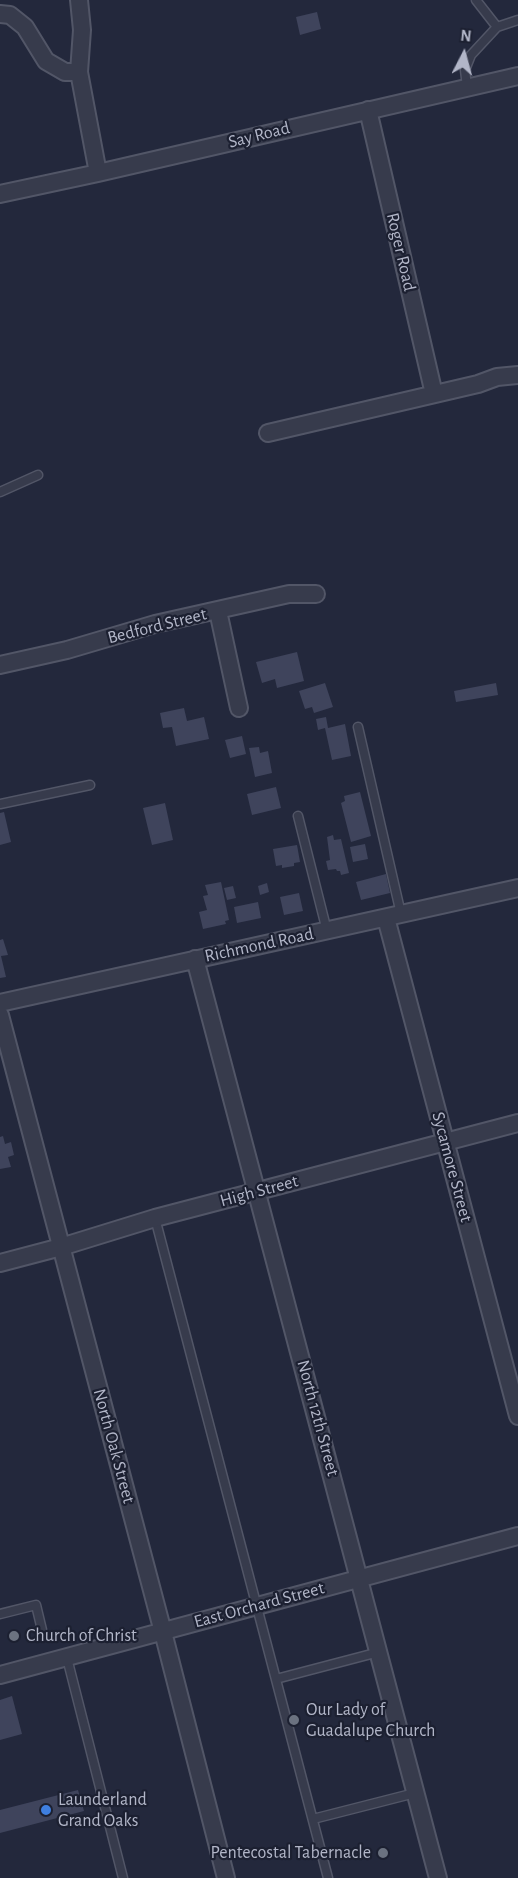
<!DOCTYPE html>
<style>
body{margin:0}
#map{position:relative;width:518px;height:1878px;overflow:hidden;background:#23283c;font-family:"Alegreya Sans",sans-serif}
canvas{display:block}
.north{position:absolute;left:434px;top:24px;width:60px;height:60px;-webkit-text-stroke:4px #1c2031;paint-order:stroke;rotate:6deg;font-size:16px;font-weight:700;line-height:24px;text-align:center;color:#b2b6c8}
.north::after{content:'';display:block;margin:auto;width:21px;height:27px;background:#b2b6c8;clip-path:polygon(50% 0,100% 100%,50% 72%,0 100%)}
</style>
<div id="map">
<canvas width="518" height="1878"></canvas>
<div class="north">N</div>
</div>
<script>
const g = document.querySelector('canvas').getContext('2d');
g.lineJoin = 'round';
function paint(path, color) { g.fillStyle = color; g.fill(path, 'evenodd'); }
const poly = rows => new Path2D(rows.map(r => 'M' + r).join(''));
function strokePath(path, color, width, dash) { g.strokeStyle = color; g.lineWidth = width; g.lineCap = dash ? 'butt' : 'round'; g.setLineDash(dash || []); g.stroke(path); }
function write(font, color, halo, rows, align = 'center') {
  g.font = font + ' "Alegreya Sans",sans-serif'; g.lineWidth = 4.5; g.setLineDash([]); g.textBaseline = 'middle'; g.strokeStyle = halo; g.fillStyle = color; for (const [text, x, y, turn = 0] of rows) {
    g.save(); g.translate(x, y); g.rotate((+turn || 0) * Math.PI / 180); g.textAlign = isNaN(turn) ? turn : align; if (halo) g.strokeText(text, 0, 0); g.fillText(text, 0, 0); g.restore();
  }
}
const building = poly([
 [317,12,321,29,300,35,296,17],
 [297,652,304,681,277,688,275,679,262,683,256,662],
 [325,683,333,707,314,713,312,707,305,709,299,691],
 [496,683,498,695,456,702,454,691],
 [184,708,187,721,204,717,209,739,176,746,172,727,163,728,160,713],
 [326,717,328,728,345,724,351,756,332,760,325,728,318,730,316,719],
 [242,736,246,754,230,758,225,740],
 [259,747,260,753,268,751,272,773,255,777,249,748],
 [276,787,281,808,252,815,247,794],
 [360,792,371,836,351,842,341,803,345,801,344,796],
 [165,803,173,840,152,845,143,808],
 [4,812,11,842,0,845,0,813],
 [333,835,334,840,341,839,349,873,341,875,340,871,337,871,336,869,328,870,326,861,330,860,327,837],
 [365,844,368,859,353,862,350,847],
 [297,845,300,862,294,863,294,866,282,868,282,865,276,866,273,849],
 [386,874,390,893,361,900,356,882],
 [221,882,229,920,225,921,226,924,203,929,199,912,207,910,203,896,208,895,205,885],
 [267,883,269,892,260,895,258,886],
 [233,886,236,898,227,900,224,888],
 [299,893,303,911,284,915,280,897],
 [258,902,261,918,237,923,234,907],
 [3,939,8,955,1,956,6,977,0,978,0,940],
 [3,1136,5,1144,11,1142,14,1155,8,1157,11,1167,0,1169,0,1137],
 [12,1696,22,1734,0,1740,0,1700],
 [78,1790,84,1811,0,1833,0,1810]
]);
const lane = poly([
 [476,0,497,27],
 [467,87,465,70,471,55,497,27,518,20],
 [0,492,38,475],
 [358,727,401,914],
 [0,804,90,785],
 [298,816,327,931],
 [155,1218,328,1878],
 [0,1614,36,1605,42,1630],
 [67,1658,123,1878],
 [276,1679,379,1652],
 [313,1819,415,1793]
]);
const street = poly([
 [79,0,82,30,79,72,98,173],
 [0,14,10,15,25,27,46,61,65,72,79,72],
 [368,110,434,394],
 [0,194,98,173,518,76],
 [268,433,478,384,497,377,518,375],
 [218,611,239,708],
 [0,665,67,650,155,624,289,594,316,594],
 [386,918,518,1416],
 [195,959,438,1878],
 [0,1003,518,888],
 [0,1015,163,1632,226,1878],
 [0,1263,61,1247,155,1218,518,1123],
 [0,1675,518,1536]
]);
const markers = [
 [14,1636,6,"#6b7280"],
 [294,1720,6,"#6b7280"],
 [46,1810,6,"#3f7fe0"],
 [383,1853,6,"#6b7280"]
];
const streetNames = [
 ["Say Road",259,135,-14],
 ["Roger Road",401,252,77],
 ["Bedford Street",157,626,-14],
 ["Richmond Road",259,945,-12],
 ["Sycamore Street",452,1167,75],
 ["High Street",259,1191,-15],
 ["North 12th Street",318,1418,75],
 ["North Oak Street",114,1446,75],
 ["East Orchard Street",259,1605,-15]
];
const poiNames = [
 ["Church of Christ",26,1636],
 ["Our Lady of",306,1710],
 ["Guadalupe Church",306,1731],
 ["Launderland",58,1800],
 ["Grand Oaks",58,1821],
 ["Pentecostal Tabernacle",371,1853,"right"]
];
paint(building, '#3f445c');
strokePath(lane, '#525667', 11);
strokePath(street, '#525667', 20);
strokePath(lane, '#373b4c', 8);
strokePath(street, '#373b4c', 16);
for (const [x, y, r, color] of markers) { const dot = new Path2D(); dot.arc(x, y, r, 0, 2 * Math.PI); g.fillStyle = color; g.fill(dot); strokePath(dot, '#1c2031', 2); }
write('18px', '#b2b6c8', '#1c2031', streetNames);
write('18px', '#b2b6c8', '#1c2031', poiNames, 'left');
</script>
